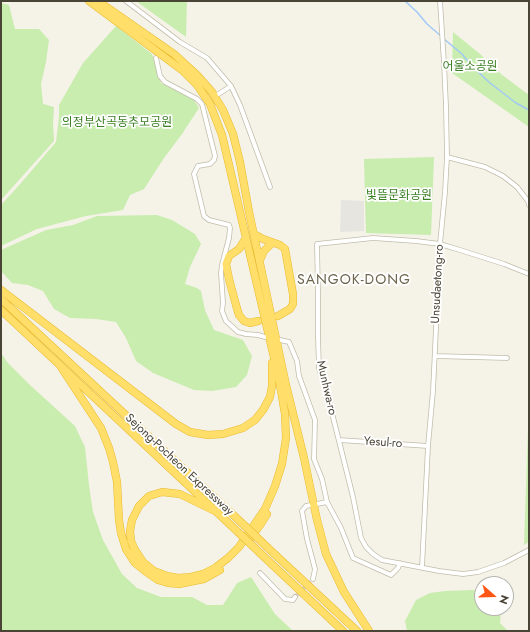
<!DOCTYPE html>
<meta charset="utf-8">
<style>
body{margin:0}
#map{position:relative;width:530px;height:632px;overflow:hidden;background:#f5f3e8;font-family:Jost,sans-serif}
canvas{display:block}
.frame{position:absolute;inset:0;border:2px solid #494436;pointer-events:none}
.north{position:absolute;left:474px;top:576px;width:40px;height:40px;box-sizing:border-box;background:#fff;border:1px solid #b6b4af;border-radius:50%;rotate:110deg;font-size:11px;font-weight:700;line-height:16px;text-align:center;color:#494436}
.north::after{content:'';display:block;margin:auto;width:14px;height:18px;background:#ff5515;clip-path:polygon(50% 0,100% 100%,50% 72%,0 100%)}
</style>
<div id="map">
<canvas width="530" height="632"></canvas>
<div class="frame"></div>
<div class="north">N</div>
</div>
<script>
const g = document.querySelector('canvas').getContext('2d');
g.lineJoin = 'round';
function paint(path, color) { g.fillStyle = color; g.fill(path, 'evenodd'); }
const poly = rows => new Path2D(rows.map(r => 'M' + r).join(''));
function strokePath(path, color, width, dash) { g.strokeStyle = color; g.lineWidth = width; g.lineCap = dash ? 'butt' : 'round'; g.setLineDash(dash || []); g.stroke(path); }
function write(font, color, halo, rows, align = 'center') {
  g.font = font + ' Jost,"Noto Sans KR",sans-serif'; g.lineWidth = 3.5; g.setLineDash([]); g.textBaseline = 'middle'; g.strokeStyle = halo; g.fillStyle = color; for (const [text, x, y, turn = 0] of rows) {
    g.save(); g.translate(x, y); g.rotate((+turn || 0) * Math.PI / 180); g.textAlign = isNaN(turn) ? turn : align; if (halo) g.strokeText(text, 0, 0); g.fillText(text, 0, 0); g.restore();
  }
}
const green = poly([
 [136,1,187,1,186,37,140,4],
 [1,3,9,5,15,29,39,29,49,40,46,62,41,84,43,104,54,107,53,123,54,141,1,200],
 [116,26,152,54,161,83,194,100,199,108,182,134,164,158,144,189,130,195,123,210,86,216,37,229,1,246,1,205,21,183,56,142,59,117,59,105,83,63],
 [453,32,480,54,501,74,529,95,529,127,452,73],
 [434,157,431,235,366,233,364,159],
 [157,215,172,220,195,234,201,244,190,267,185,284,197,288,201,291,205,310,214,330,243,340,252,356,247,375,236,387,212,391,194,390,153,373,136,361,126,338,116,322,96,319,70,318,54,309,43,291,28,285,12,283,1,271,1,250,46,230,73,225,97,216],
 [1,353,8,363,30,385,75,426,85,447,89,485,93,512,103,540,122,574,137,588,161,597,192,597,207,605,223,605,237,583,251,577,275,614,293,631,1,631],
 [529,399,529,542,524,545],
 [474,590,482,591,482,608,500,608,501,611,500,623,508,631,407,631,405,621,416,600,430,593,445,591]
]);
const parking = poly([
 [341,200,364,201,364,231,340,232]
]);
const stream = poly([
 [405,1,417,12,427,24,441,36],
 [444,39,462,54,472,66,490,83,516,103,529,110]
]);
const minorTunnel = poly([
 [295,597,313,579]
]);
const minor = poly([
 [126,1,180,42,207,58,231,86,240,105,270,187],
 [156,58,160,76,165,82,197,99,202,104,215,156,214,160,210,164,198,166,194,174,204,216,209,220,229,225,230,228,229,238,222,265,221,273,223,303,222,311,226,321,238,332,246,334,258,335,265,337],
 [217,95,231,86],
 [447,157,485,167,503,176,517,187,528,201,529,205],
 [529,274,504,264,460,250,440,244,416,241,373,238,317,244,318,292,318,337,319,368,329,401,353,497,361,538,366,547,373,554,382,560,439,571,463,574,478,572,504,563,529,550],
 [280,340,289,342,297,361,299,376,315,420,314,459,322,479,327,502],
 [435,356,507,358],
 [339,440,428,446],
 [317,504,327,502,341,528,353,558,391,575,398,568,400,563],
 [311,505,306,506,302,511,307,539,315,569,313,579],
 [422,567,428,446,433,391,440,244,445,192,447,157,446,106,444,63,440,1],
 [260,573,285,599,293,600,295,597]
]);
const motorway = poly([
 [89,1,182,70,197,85,210,104,222,135,279,379,285,414,286,438,282,464,275,486,265,509,239,547,228,558,215,568,203,574,191,577,178,578,167,576,154,571,143,562,135,550,131,541,130,531,132,520,139,506,149,496,162,492,180,494,217,512],
 [98,1,174,54,197,75,212,92,223,110,233,134,240,162,249,212,286,385,304,458,317,520,326,554,344,592,369,631],
 [254,234,263,239,280,245,285,249,293,294,293,304,290,309,278,316],
 [246,238,239,249,229,256,226,264,229,279,236,305,239,315,244,321,250,323,258,321],
 [260,260,264,251,272,243],
 [1,290,176,424,190,432,208,435,223,434,243,428,255,420,263,410,270,397,272,386,272,363],
 [1,299,244,525],
 [1,310,238,532],
 [61,367,101,428,109,448,113,462,117,482,119,520,121,533,126,549,135,563,145,571,158,580,168,583,179,584,204,579,220,570],
 [250,539,260,525,267,514],
 [268,548,357,631],
 [261,554,343,631]
]);
const motorwayBridge = poly([
 [244,525,268,548],
 [238,532,261,554]
]);
const parkNames = [
 ["어울소공원",470,67],
 ["의정부산곡동추모공원",117,123],
 ["빛뜰문화공원",399,196]
];
const streetNames = [
 ["Unsudaetong-ro",438,284,-87],
 ["Munhwa-ro",326,388,77],
 ["Yesul-ro",383,443,4],
 ["Sejong-Pocheon Expressway",179,465,43]
];
const quarterNames = [
 ["SANGOK-DONG",354,281]
];
paint(green, '#c9ecaf');
paint(parking, '#e6e5e0');
strokePath(stream, '#a1c9f5', 1.5);
strokePath(minorTunnel, '#d3d0c4', 4, [4, 2]);
strokePath(minor, '#c1bcaa', 5.5);
strokePath(motorway, '#e8ba30', 8);
strokePath(minor, '#fff', 4);
strokePath(motorway, '#ffdf69', 7);
strokePath(motorwayBridge, '#e8ba30', 8, []);
strokePath(motorwayBridge, '#ffdf69', 7);
write('12px', '#3c8025', '#fff', parkNames);
write('12px', '#494436', '#fff', streetNames);
g.letterSpacing = '1px';
write('14px', '#6d644d', '#fff', quarterNames);
g.letterSpacing = '0px';
</script>
